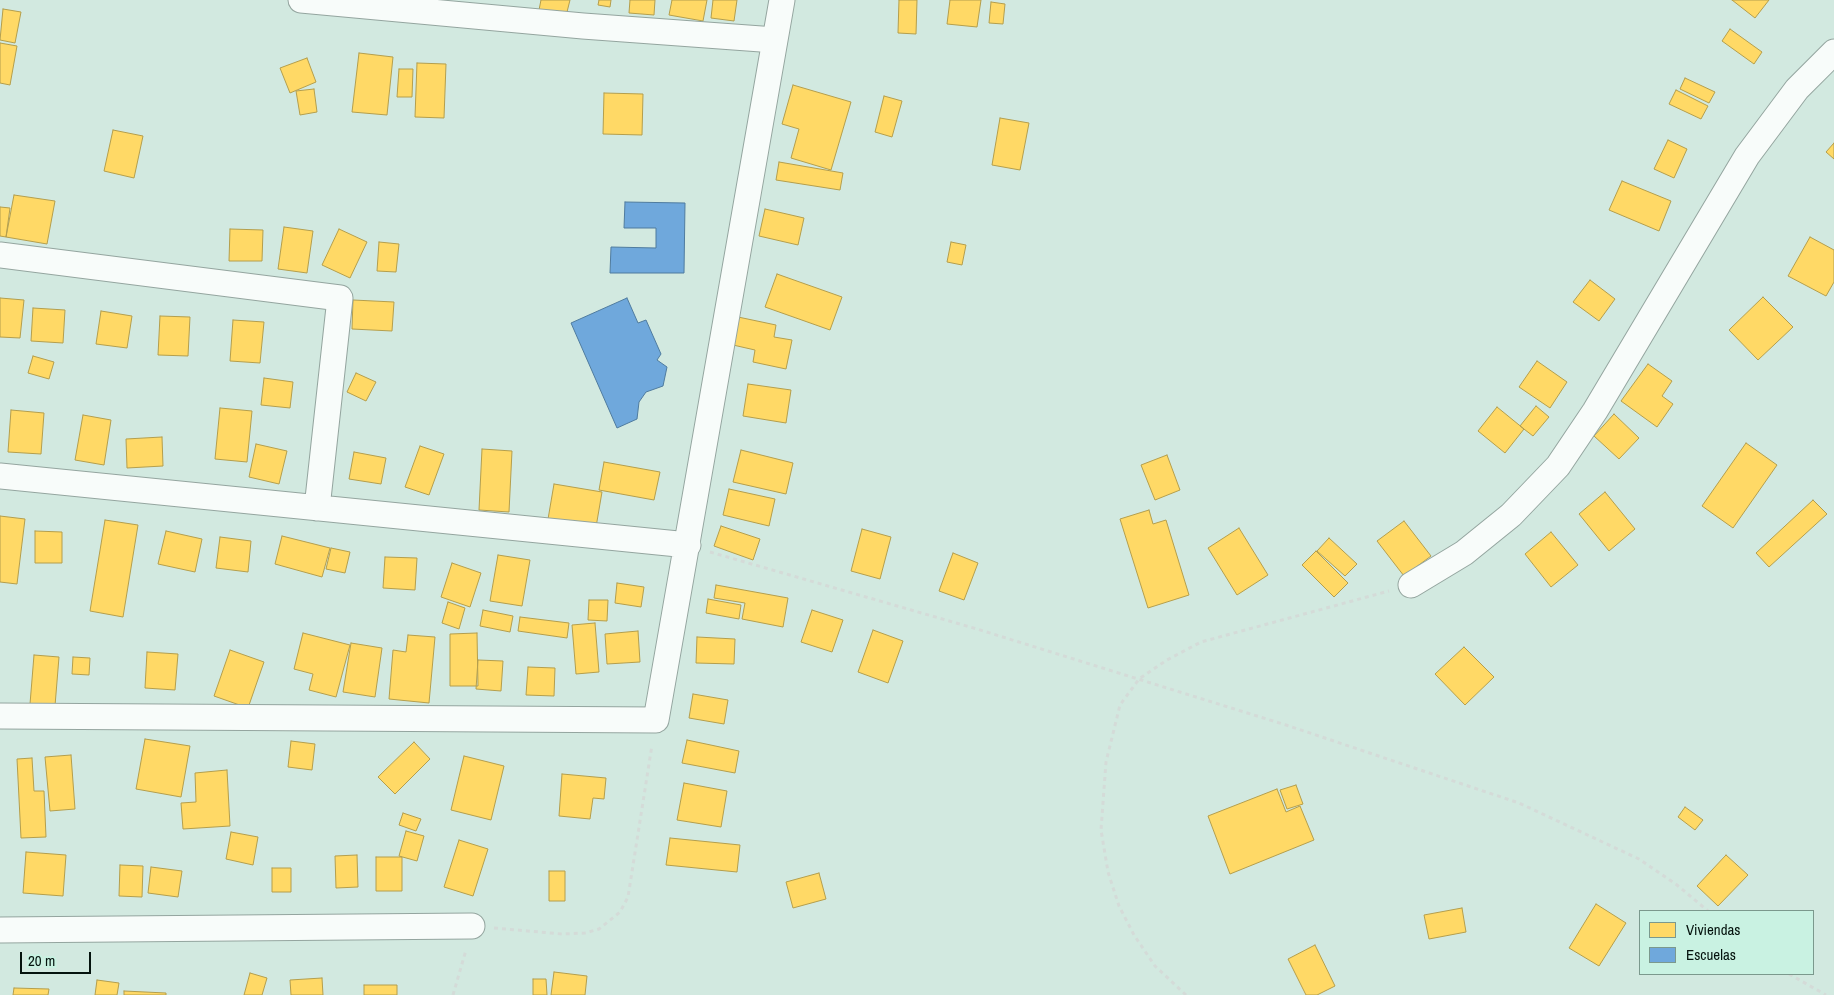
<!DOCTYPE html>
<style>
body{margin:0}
#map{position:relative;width:1834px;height:995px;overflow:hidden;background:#d2e9e0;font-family:"Archivo Narrow",sans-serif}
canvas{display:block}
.legend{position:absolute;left:1639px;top:910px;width:175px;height:65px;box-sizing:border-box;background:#c9f2e2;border:1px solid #7b998d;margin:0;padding:6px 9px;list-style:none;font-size:15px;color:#05130e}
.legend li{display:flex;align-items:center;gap:10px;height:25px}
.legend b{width:25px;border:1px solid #7b998d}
.scale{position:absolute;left:20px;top:952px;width:71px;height:22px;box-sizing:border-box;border:2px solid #05130e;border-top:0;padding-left:6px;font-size:15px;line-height:18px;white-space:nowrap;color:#05130e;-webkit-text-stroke:4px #c9f2e2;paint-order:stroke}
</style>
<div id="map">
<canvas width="1834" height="995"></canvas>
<ul class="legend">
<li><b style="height:14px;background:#ffd966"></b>Viviendas</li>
<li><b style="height:14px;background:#6fa8dc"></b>Escuelas</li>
</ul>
<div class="scale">20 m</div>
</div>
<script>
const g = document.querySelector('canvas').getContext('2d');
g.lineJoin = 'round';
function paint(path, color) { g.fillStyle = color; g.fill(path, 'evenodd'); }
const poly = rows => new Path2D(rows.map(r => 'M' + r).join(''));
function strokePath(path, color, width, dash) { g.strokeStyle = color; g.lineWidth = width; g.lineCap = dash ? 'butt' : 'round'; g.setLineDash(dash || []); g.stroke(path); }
const homes = poly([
 [541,0,570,0,566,16,539,10,541,0],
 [599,0,611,0,610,7,598,5,599,0],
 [630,0,655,0,654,15,629,13,630,0],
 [672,0,707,0,703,21,669,15,672,0],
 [713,0,737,0,734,21,711,18,713,0],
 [899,0,917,0,916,34,898,33,899,0],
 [950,0,981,0,977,27,947,24,950,0],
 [1732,0,1769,0,1755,18,1732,0],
 [991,2,1005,4,1003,24,989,23,991,2],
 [3,9,21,12,15,43,0,40,3,9],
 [1730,29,1762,52,1754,64,1722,41,1730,29],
 [0,43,17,46,10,85,0,83,0,43],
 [359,53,393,57,387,115,352,112,359,53],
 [307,58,316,82,290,93,280,68,307,58],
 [417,63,446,64,444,118,415,117,417,63],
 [399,69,413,69,412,97,397,97,399,69],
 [1685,78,1715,92,1709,103,1680,89,1685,78],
 [793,85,851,102,831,170,791,158,799,129,782,124,793,85],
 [314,89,317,112,300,115,296,91,314,89],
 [1676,90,1708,106,1701,119,1669,104,1676,90],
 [604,93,643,94,642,135,603,134,604,93],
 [884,96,902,101,892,137,875,132,884,96],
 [1000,118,1029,123,1020,170,992,165,1000,118],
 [113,130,143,136,134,178,104,171,113,130],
 [1668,140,1687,149,1674,178,1654,169,1668,140],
 [1834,143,1834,159,1826,152,1834,143],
 [779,162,843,173,840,190,776,180,779,162],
 [1622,181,1671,201,1659,231,1609,210,1622,181],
 [14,195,55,201,47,244,6,237,14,195],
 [0,207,10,208,6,237,0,236,0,207],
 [765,209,804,218,798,245,759,236,765,209],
 [284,227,313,231,307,273,278,269,284,227],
 [230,229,263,230,262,261,229,261,230,229],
 [339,229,367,242,350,278,322,265,339,229],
 [1810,237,1834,250,1834,282,1826,296,1788,276,1810,237],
 [379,242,399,244,396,272,377,271,379,242],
 [951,242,966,245,962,265,947,262,951,242],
 [777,274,842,297,830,330,765,307,777,274],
 [1590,280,1615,299,1599,321,1573,302,1590,280],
 [1763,297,1793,327,1758,360,1729,330,1763,297],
 [0,298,24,300,20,338,0,337,0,298],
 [353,300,394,302,392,331,352,329,353,300],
 [33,308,65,310,63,343,31,341,33,308],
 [101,311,132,316,127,348,96,344,101,311],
 [160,316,190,317,188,356,158,355,160,316],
 [738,317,776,325,774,337,792,340,786,369,753,362,755,350,733,345,738,317],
 [233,320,264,322,260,363,230,361,233,320],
 [33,356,54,362,49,379,28,373,33,356],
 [1537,361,1567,382,1550,408,1519,387,1537,361],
 [1648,364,1672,381,1662,396,1673,404,1657,427,1621,401,1648,364],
 [356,373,376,382,366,401,347,392,356,373],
 [264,378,293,382,290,408,261,405,264,378],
 [748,384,791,390,786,423,743,416,748,384],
 [1536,406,1549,417,1533,436,1520,426,1536,406],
 [1497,407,1524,429,1505,453,1478,431,1497,407],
 [220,408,252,411,247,462,215,459,220,408],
 [11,410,44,413,41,454,8,452,11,410],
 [1614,414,1639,438,1619,459,1594,436,1614,414],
 [83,415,111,420,104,465,75,460,83,415],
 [162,437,163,466,127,468,126,439,162,437],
 [1746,443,1777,465,1733,528,1702,506,1746,443],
 [256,444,287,451,279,484,249,477,256,444],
 [420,446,444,454,429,495,405,487,420,446],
 [482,449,512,451,509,512,479,510,482,449],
 [741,450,793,463,786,494,733,482,741,450],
 [354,452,386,458,381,484,349,479,354,452],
 [1167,455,1180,490,1155,500,1141,465,1167,455],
 [604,462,660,472,654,500,599,490,604,462],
 [554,484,602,492,595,533,547,525,554,484],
 [729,489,775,499,769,526,723,515,729,489],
 [1605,492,1635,529,1609,551,1579,514,1605,492],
 [1813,500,1827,514,1769,567,1756,553,1813,500],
 [1149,510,1153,524,1166,520,1189,595,1148,608,1120,519,1149,510],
 [0,516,25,519,17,584,0,582,0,516],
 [105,520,138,525,123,617,90,611,105,520],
 [1404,521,1431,556,1404,576,1377,541,1404,521],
 [721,526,760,539,753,560,714,546,721,526],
 [1239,528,1268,575,1237,595,1208,548,1239,528],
 [862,529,891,537,880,579,851,571,862,529],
 [35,531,62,532,62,563,35,563,35,531],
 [166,531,202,539,195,572,158,564,166,531],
 [1551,532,1578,565,1551,587,1525,554,1551,532],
 [282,536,330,548,322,577,275,564,282,536],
 [220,537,251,541,248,572,216,568,220,537],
 [1329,538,1357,564,1345,576,1317,551,1329,538],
 [331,548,350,552,345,573,326,569,331,548],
 [1316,551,1348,583,1334,597,1302,565,1316,551],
 [953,553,978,563,964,600,939,591,953,553],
 [498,555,530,560,522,606,490,601,498,555],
 [385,557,417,558,415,590,383,588,385,557],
 [452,563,481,573,470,607,441,597,452,563],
 [617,583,644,587,641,607,615,603,617,583],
 [716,585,788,598,783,627,742,619,745,603,714,598,716,585],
 [708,599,741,605,739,619,706,613,708,599],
 [589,600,608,600,607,621,588,620,589,600],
 [448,602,465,608,459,629,442,623,448,602],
 [483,610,513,616,510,632,480,626,483,610],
 [812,610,843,620,832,652,801,642,812,610],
 [520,617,569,623,567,638,518,631,520,617],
 [595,623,599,672,576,674,572,625,595,623],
 [873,630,903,641,888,683,858,672,873,630],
 [638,631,640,662,607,664,605,634,638,631],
 [303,633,350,645,336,697,309,690,313,674,294,669,303,633],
 [477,633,478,686,450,686,450,634,477,633],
 [408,635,435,637,429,703,389,699,393,650,406,652,408,635],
 [697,637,735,639,734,664,696,663,697,637],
 [351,643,382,648,375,697,343,692,351,643],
 [1464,647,1494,677,1465,705,1435,674,1464,647],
 [230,650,264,662,248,708,214,696,230,650],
 [147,652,178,654,175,690,145,688,147,652],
 [34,655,59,657,55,706,30,704,34,655],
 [73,657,90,658,89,675,72,674,73,657],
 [478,660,503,661,501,691,476,689,478,660],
 [528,667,555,668,554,696,526,695,528,667],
 [693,694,728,700,724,724,689,718,693,694],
 [145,739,190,746,181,797,136,789,145,739],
 [687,740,739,751,735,773,682,763,687,740],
 [291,741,315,744,312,770,288,767,291,741],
 [414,742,430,759,395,794,378,777,414,742],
 [71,755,75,809,50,811,45,757,71,755],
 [464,756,504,766,491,820,451,810,464,756],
 [32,758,34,791,44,791,46,837,21,838,17,759,32,758],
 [227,770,230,826,183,829,181,803,196,802,195,773,227,770],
 [562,774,606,778,604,799,593,798,590,819,559,816,562,774],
 [684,783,727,791,721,827,677,820,684,783],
 [1296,785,1303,804,1287,809,1280,790,1296,785],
 [1277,789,1286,812,1300,806,1314,840,1230,874,1208,816,1277,789],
 [1685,807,1703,820,1695,830,1678,817,1685,807],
 [403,813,421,819,416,831,399,825,403,813],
 [406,831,424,836,417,861,399,856,406,831],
 [231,832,258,837,253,865,226,859,231,832],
 [670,838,740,845,737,872,666,865,670,838],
 [459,840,488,849,473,896,444,887,459,840],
 [26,852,66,855,63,896,23,893,26,852],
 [357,855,358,887,336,888,335,856,357,855],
 [1726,855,1748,875,1718,906,1697,886,1726,855],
 [376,857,402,857,402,891,376,891,376,857],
 [120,865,143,866,142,897,119,896,120,865],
 [151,867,182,871,178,897,148,893,151,867],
 [272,868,291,868,291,892,272,892,272,868],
 [549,871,565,871,565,901,549,901,549,871],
 [819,873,826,899,793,908,786,882,819,873],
 [1596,904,1626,923,1599,966,1569,948,1596,904],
 [1462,908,1466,932,1429,939,1424,915,1462,908],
 [1315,945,1335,986,1317,995,1306,995,1288,959,1315,945],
 [554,972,587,976,585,995,551,995,554,972],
 [250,973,267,978,262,995,244,995,250,973],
 [322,978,323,995,291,995,290,980,322,978],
 [533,979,546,979,547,995,533,995,533,979],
 [97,980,119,983,117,995,95,995,97,980],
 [364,985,397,985,397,995,364,995,364,985],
 [14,988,49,989,48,995,13,995,14,988],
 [124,991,166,993,166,995,124,995,124,991]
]);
const schools = poly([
 [625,202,685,203,684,273,610,273,611,247,656,248,656,228,624,228,625,202],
 [627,298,638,323,646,320,661,354,657,360,667,367,663,386,646,392,639,402,637,419,617,428,571,323,627,298]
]);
const path = poly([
 [710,552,977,629,1286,725,1519,803,1639,859,1677,885,1708,911],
 [494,928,562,934,585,933,599,929,620,912,628,897,652,745],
 [1789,974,1826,995],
 [453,995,466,950],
 [1186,995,1155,966,1134,935,1119,906,1108,872,1101,830,1106,762,1120,705,1139,679,1167,660,1201,642,1389,591]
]);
const minor = poly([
 [301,0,583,26,775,40],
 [0,255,340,298,317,508],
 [0,476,688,545],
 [1411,585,1464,553,1511,515,1558,466,1595,411,1747,156,1797,89,1834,52],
 [0,716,656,720,782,0],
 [0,930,472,926]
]);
paint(homes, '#ffd966');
strokePath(homes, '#b49e4c', 1);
paint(schools, '#6fa8dc');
strokePath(schools, '#4f7b9e', 1);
strokePath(minor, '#94a59f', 27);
strokePath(path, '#d4dbd8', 3, [4, 4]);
strokePath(minor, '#f8fcfa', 25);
</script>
